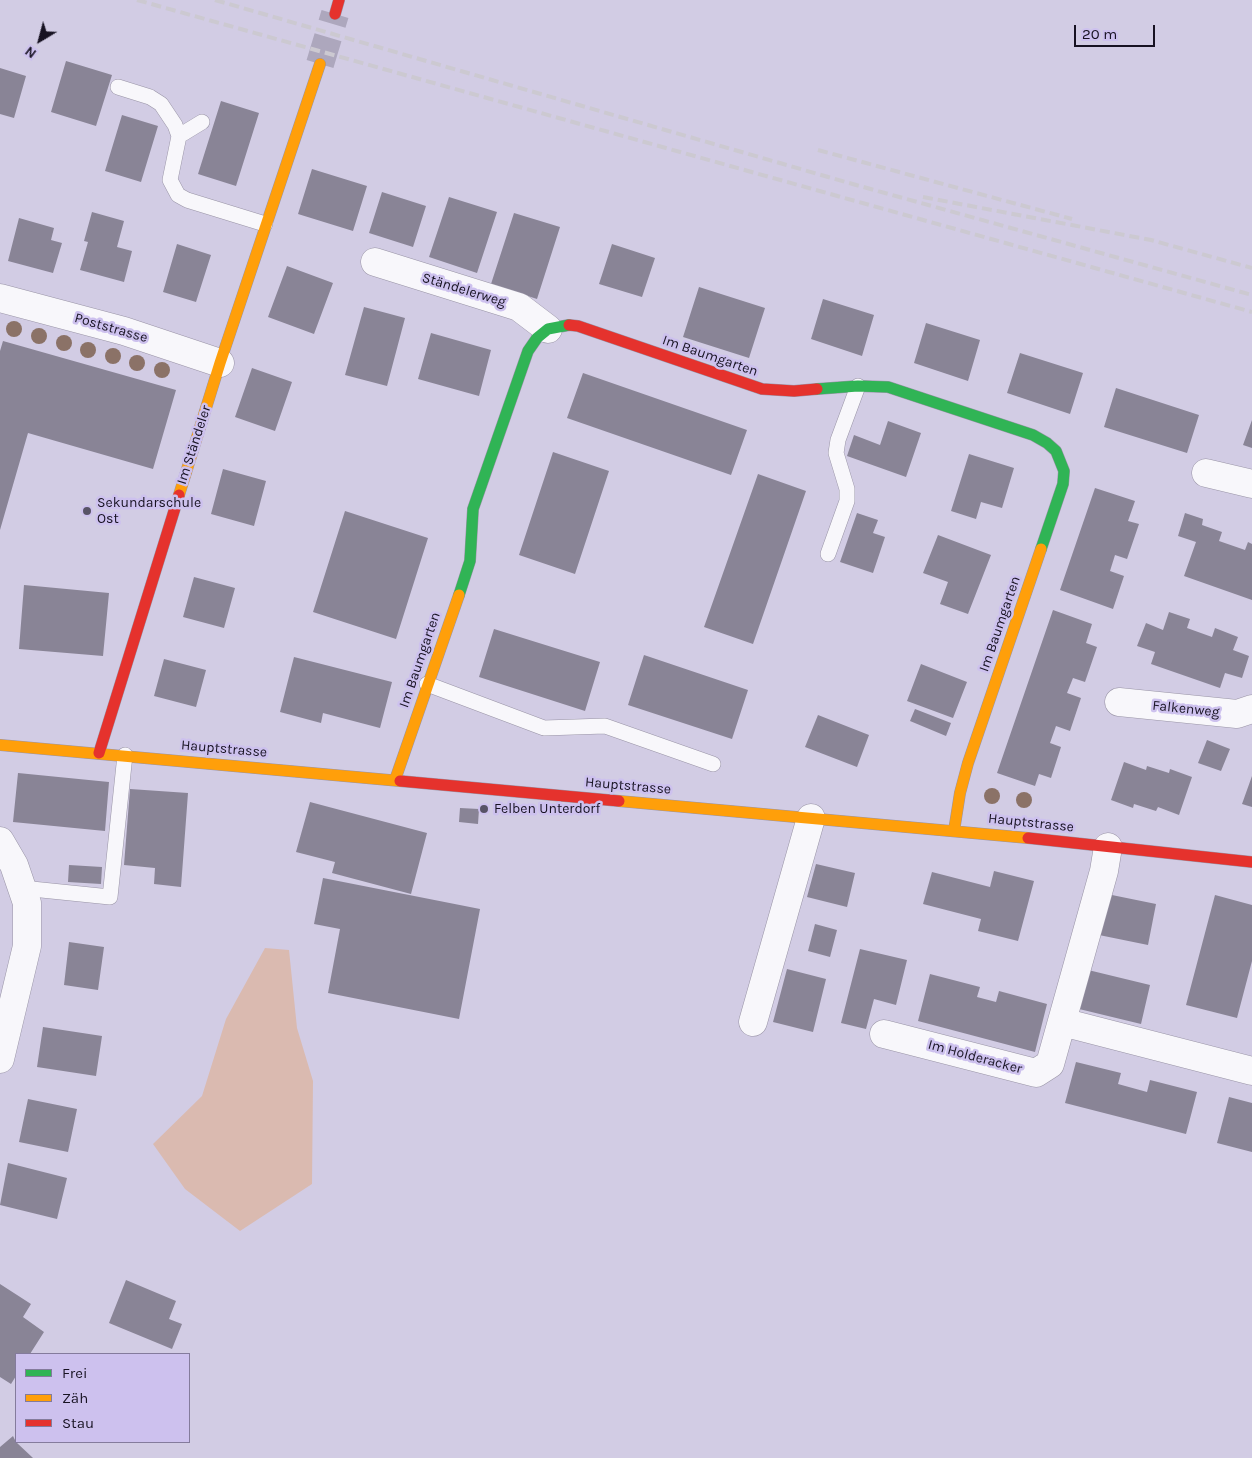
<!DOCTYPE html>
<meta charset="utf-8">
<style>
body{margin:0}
#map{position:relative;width:1252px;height:1458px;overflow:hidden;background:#d2cce4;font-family:Karla,sans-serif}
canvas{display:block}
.legend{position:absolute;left:15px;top:1353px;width:175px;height:90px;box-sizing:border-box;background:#cdc1ee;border:1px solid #847b9c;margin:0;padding:6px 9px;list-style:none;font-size:15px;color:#171222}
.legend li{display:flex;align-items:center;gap:10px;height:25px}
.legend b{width:25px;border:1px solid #847b9c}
.north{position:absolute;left:15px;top:15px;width:50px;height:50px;-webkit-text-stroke:4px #cdc1ee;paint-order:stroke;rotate:217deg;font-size:14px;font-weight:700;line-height:20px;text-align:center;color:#171222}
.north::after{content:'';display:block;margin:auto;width:18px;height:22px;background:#171222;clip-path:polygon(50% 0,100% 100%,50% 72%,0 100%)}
.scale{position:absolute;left:1074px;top:25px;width:81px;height:22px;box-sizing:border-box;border:2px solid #171222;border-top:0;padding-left:6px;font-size:15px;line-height:18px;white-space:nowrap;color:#171222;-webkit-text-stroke:4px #cdc1ee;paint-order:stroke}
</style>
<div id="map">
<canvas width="1252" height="1458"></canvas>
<ul class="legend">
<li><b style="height:6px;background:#30b455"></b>Frei</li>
<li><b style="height:6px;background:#ff9f0a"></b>Zäh</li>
<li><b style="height:6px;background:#e5322d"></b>Stau</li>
</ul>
<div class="north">N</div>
<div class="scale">20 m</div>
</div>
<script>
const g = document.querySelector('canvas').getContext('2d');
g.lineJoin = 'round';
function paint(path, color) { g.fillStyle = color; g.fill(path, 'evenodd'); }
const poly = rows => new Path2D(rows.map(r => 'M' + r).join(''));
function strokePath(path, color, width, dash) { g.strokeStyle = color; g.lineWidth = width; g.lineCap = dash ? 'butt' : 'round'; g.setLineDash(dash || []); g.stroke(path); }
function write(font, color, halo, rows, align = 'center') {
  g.font = font + ' Karla,sans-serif'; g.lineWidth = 5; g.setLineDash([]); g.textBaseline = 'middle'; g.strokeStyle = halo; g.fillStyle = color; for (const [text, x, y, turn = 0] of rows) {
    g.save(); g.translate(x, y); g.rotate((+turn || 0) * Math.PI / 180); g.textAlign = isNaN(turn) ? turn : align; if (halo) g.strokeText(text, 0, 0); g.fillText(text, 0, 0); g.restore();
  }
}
const green = poly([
 [265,948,289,950,297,1028,313,1081,312,1184,240,1231,185,1189,153,1144,202,1096,226,1019]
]);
const building = poly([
 [66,61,112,75,96,126,51,112],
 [0,68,26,76,14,118,0,114],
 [221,101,259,113,236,186,198,174],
 [122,115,158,126,141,182,105,171],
 [312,169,367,186,353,231,298,214],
 [382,192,426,206,413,247,369,233],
 [449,197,497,212,477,273,429,257],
 [92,212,124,221,117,247,132,251,124,282,80,270,88,242,84,241],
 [514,213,560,227,537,299,491,284],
 [19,218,54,228,51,240,62,243,53,273,8,261],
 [177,244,211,255,196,302,163,292],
 [612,244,655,258,642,297,599,284],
 [287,266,333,283,314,334,268,317],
 [699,287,765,308,749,358,683,337],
 [823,299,874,315,862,356,811,339],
 [364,307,405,318,387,386,345,375],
 [926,323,980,340,968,381,914,363],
 [431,333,491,350,479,396,418,379],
 [3,341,176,390,153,469,28,433,0,530,0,351],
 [1020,353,1083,373,1070,414,1007,393],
 [252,368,292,382,275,431,235,417],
 [583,373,747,430,731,475,567,418],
 [1116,388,1199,415,1187,453,1104,427],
 [1252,420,1252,448,1243,445],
 [888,421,921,433,906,477,847,456,854,435,880,445],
 [553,452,609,471,575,574,519,555],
 [969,454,1014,468,1002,508,981,502,976,519,951,511],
 [223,469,266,481,254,526,211,514],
 [758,474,806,491,753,644,704,627],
 [1095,488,1135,501,1128,521,1139,524,1127,559,1115,555,1110,571,1124,576,1113,609,1060,590],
 [345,511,428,538,396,639,313,612],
 [857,513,878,520,873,533,885,537,873,573,840,562],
 [1185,513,1203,519,1202,525,1222,532,1219,541,1245,550,1248,542,1252,544,1252,600,1184,576,1196,542,1178,536],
 [938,535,991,555,968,614,940,604,948,582,923,573],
 [194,577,235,588,224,628,183,617],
 [24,585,109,593,103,656,19,649],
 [1053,610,1092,624,1086,643,1097,647,1085,682,1073,678,1067,693,1081,698,1070,731,1056,726,1050,743,1061,747,1051,778,1039,774,1035,786,997,773],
 [1169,612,1190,619,1187,628,1212,637,1215,628,1238,637,1233,650,1249,656,1242,678,1225,673,1220,688,1151,664,1155,652,1137,646,1146,623,1163,630],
 [494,629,600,662,585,711,479,677],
 [644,655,748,690,732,739,628,705],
 [294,657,392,682,380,728,323,713,321,723,280,712],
 [164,659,206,670,196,707,154,696],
 [921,664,967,682,953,718,907,701],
 [915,709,951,723,946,736,910,721],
 [818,715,869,735,857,767,805,747],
 [1207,740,1230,749,1221,771,1198,763],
 [1124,762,1146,770,1147,766,1169,773,1170,769,1192,777,1179,815,1158,807,1156,811,1134,804,1133,808,1111,800],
 [18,773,109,782,105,831,13,822],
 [1252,776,1252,807,1242,804],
 [130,789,188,793,181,887,154,884,155,868,124,865],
 [310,802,427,833,411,894,332,873,335,862,296,852],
 [460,808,479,809,478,824,459,822],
 [816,864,855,873,847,907,807,897],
 [69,865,102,867,101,884,68,882],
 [994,871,1034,881,1018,941,978,931,981,919,923,904,932,872,990,887],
 [323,878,480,909,459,1019,328,993,340,929,314,924],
 [1107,894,1156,904,1148,945,1099,935],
 [1215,895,1252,905,1252,961,1237,1018,1186,1005],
 [815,924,837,930,830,957,808,951],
 [69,942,104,947,98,990,64,985],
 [860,949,907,960,896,1005,874,999,866,1029,841,1023],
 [787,969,826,979,813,1032,773,1022],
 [1084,969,1150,985,1141,1024,1075,1008],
 [930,974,980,987,977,997,996,1002,999,991,1047,1004,1035,1052,918,1021],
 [43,1027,102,1036,96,1076,37,1067],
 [1076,1062,1121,1073,1118,1084,1147,1092,1150,1080,1197,1092,1186,1134,1065,1103],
 [1229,1097,1252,1103,1252,1152,1217,1143],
 [28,1099,77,1109,68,1152,19,1142],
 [8,1163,67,1178,57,1219,0,1205],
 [126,1280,176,1301,169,1319,182,1324,172,1349,109,1323],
 [0,1284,31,1304,23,1317,44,1332,30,1354,16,1354,16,1376,11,1384,0,1377],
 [13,1436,16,1442,33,1458,0,1458,0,1447]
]);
const secondaryTunnel = poly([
 [320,64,335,14]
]);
const lane = poly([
 [118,87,150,97,161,104,175,125,179,136,170,180,178,195,187,200,265,224],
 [179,136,202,122],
 [828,554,847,501,847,489,836,453,838,440,858,386],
 [427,684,544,728,605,726,713,764],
 [22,888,110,897,125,755]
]);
const street = poly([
 [375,262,519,307,548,329],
 [0,298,124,331,220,363],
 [1206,473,1252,484],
 [1119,702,1237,714,1252,709],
 [0,841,14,865,27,903,27,946,0,1059],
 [753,1022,811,818],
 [1062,1022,1252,1071],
 [884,1034,1036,1073,1050,1064,1104,871,1108,847]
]);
const fast = poly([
 [817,389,858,386,888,387,1033,435,1047,443,1056,451,1064,471,1063,484,1041,549],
 [459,595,470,561,473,509,528,351,537,338,548,329,569,325]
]);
const slow = poly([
 [179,495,220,363,320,64],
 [0,745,400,781],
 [395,780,459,595],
 [619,801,1028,838],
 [954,831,960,793,968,763,1041,549]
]);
const jam = poly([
 [335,14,339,0],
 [569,325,578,326,762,389,794,391,817,389],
 [99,753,179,495],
 [400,781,619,801],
 [1028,838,1252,862]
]);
const rail = poly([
 [137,0,1252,312],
 [215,0,849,183,1252,295],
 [818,150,1072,219],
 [923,197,1151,240,1252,268]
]);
const trees = [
 [14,329],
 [39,336],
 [64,343],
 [88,350],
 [113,356],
 [137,363],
 [162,370],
 [992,796],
 [1024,800]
];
const markers = [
 [87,511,5,"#585366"],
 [484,809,5,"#585366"]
];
const streetNames = [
 ["Ständelerweg",464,290,17],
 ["Poststrasse",111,328,16],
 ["Im Baumgarten",710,356,19],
 ["Im Ständeler",194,445,-72],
 ["Im Baumgarten",1000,624,-71],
 ["Im Baumgarten",420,660,-71],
 ["Falkenweg",1186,709,6],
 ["Hauptstrasse",224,749,5],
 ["Hauptstrasse",628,786,5],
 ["Hauptstrasse",1031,823,6],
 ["Im Holderacker",975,1057,15]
];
const poiNames = [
 ["Sekundarschule",97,503],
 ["Ost",97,519],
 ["Felben Unterdorf",494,809]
];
paint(green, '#dabab0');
paint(building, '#898496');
strokePath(secondaryTunnel, '#ada7bd', 28, [28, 14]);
strokePath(lane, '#9994a6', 16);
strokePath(street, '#9994a6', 29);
strokePath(fast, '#9994a6', 12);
strokePath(slow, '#9994a6', 12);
strokePath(jam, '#9994a6', 12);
strokePath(lane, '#f8f7fb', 15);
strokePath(street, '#f8f7fb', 28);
strokePath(fast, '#30b455', 11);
strokePath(slow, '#ff9f0a', 11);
strokePath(jam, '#e5322d', 11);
strokePath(rail, '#ccc9d1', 4, [10, 5]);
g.fillStyle = '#8b7267';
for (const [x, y] of trees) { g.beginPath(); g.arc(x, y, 8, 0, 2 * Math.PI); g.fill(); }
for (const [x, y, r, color] of markers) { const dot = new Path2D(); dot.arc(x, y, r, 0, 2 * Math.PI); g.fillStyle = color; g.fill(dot); strokePath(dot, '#cdc1ee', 2); }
write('14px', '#171222', '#cdc1ee', streetNames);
write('14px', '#171222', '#cdc1ee', poiNames, 'left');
</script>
